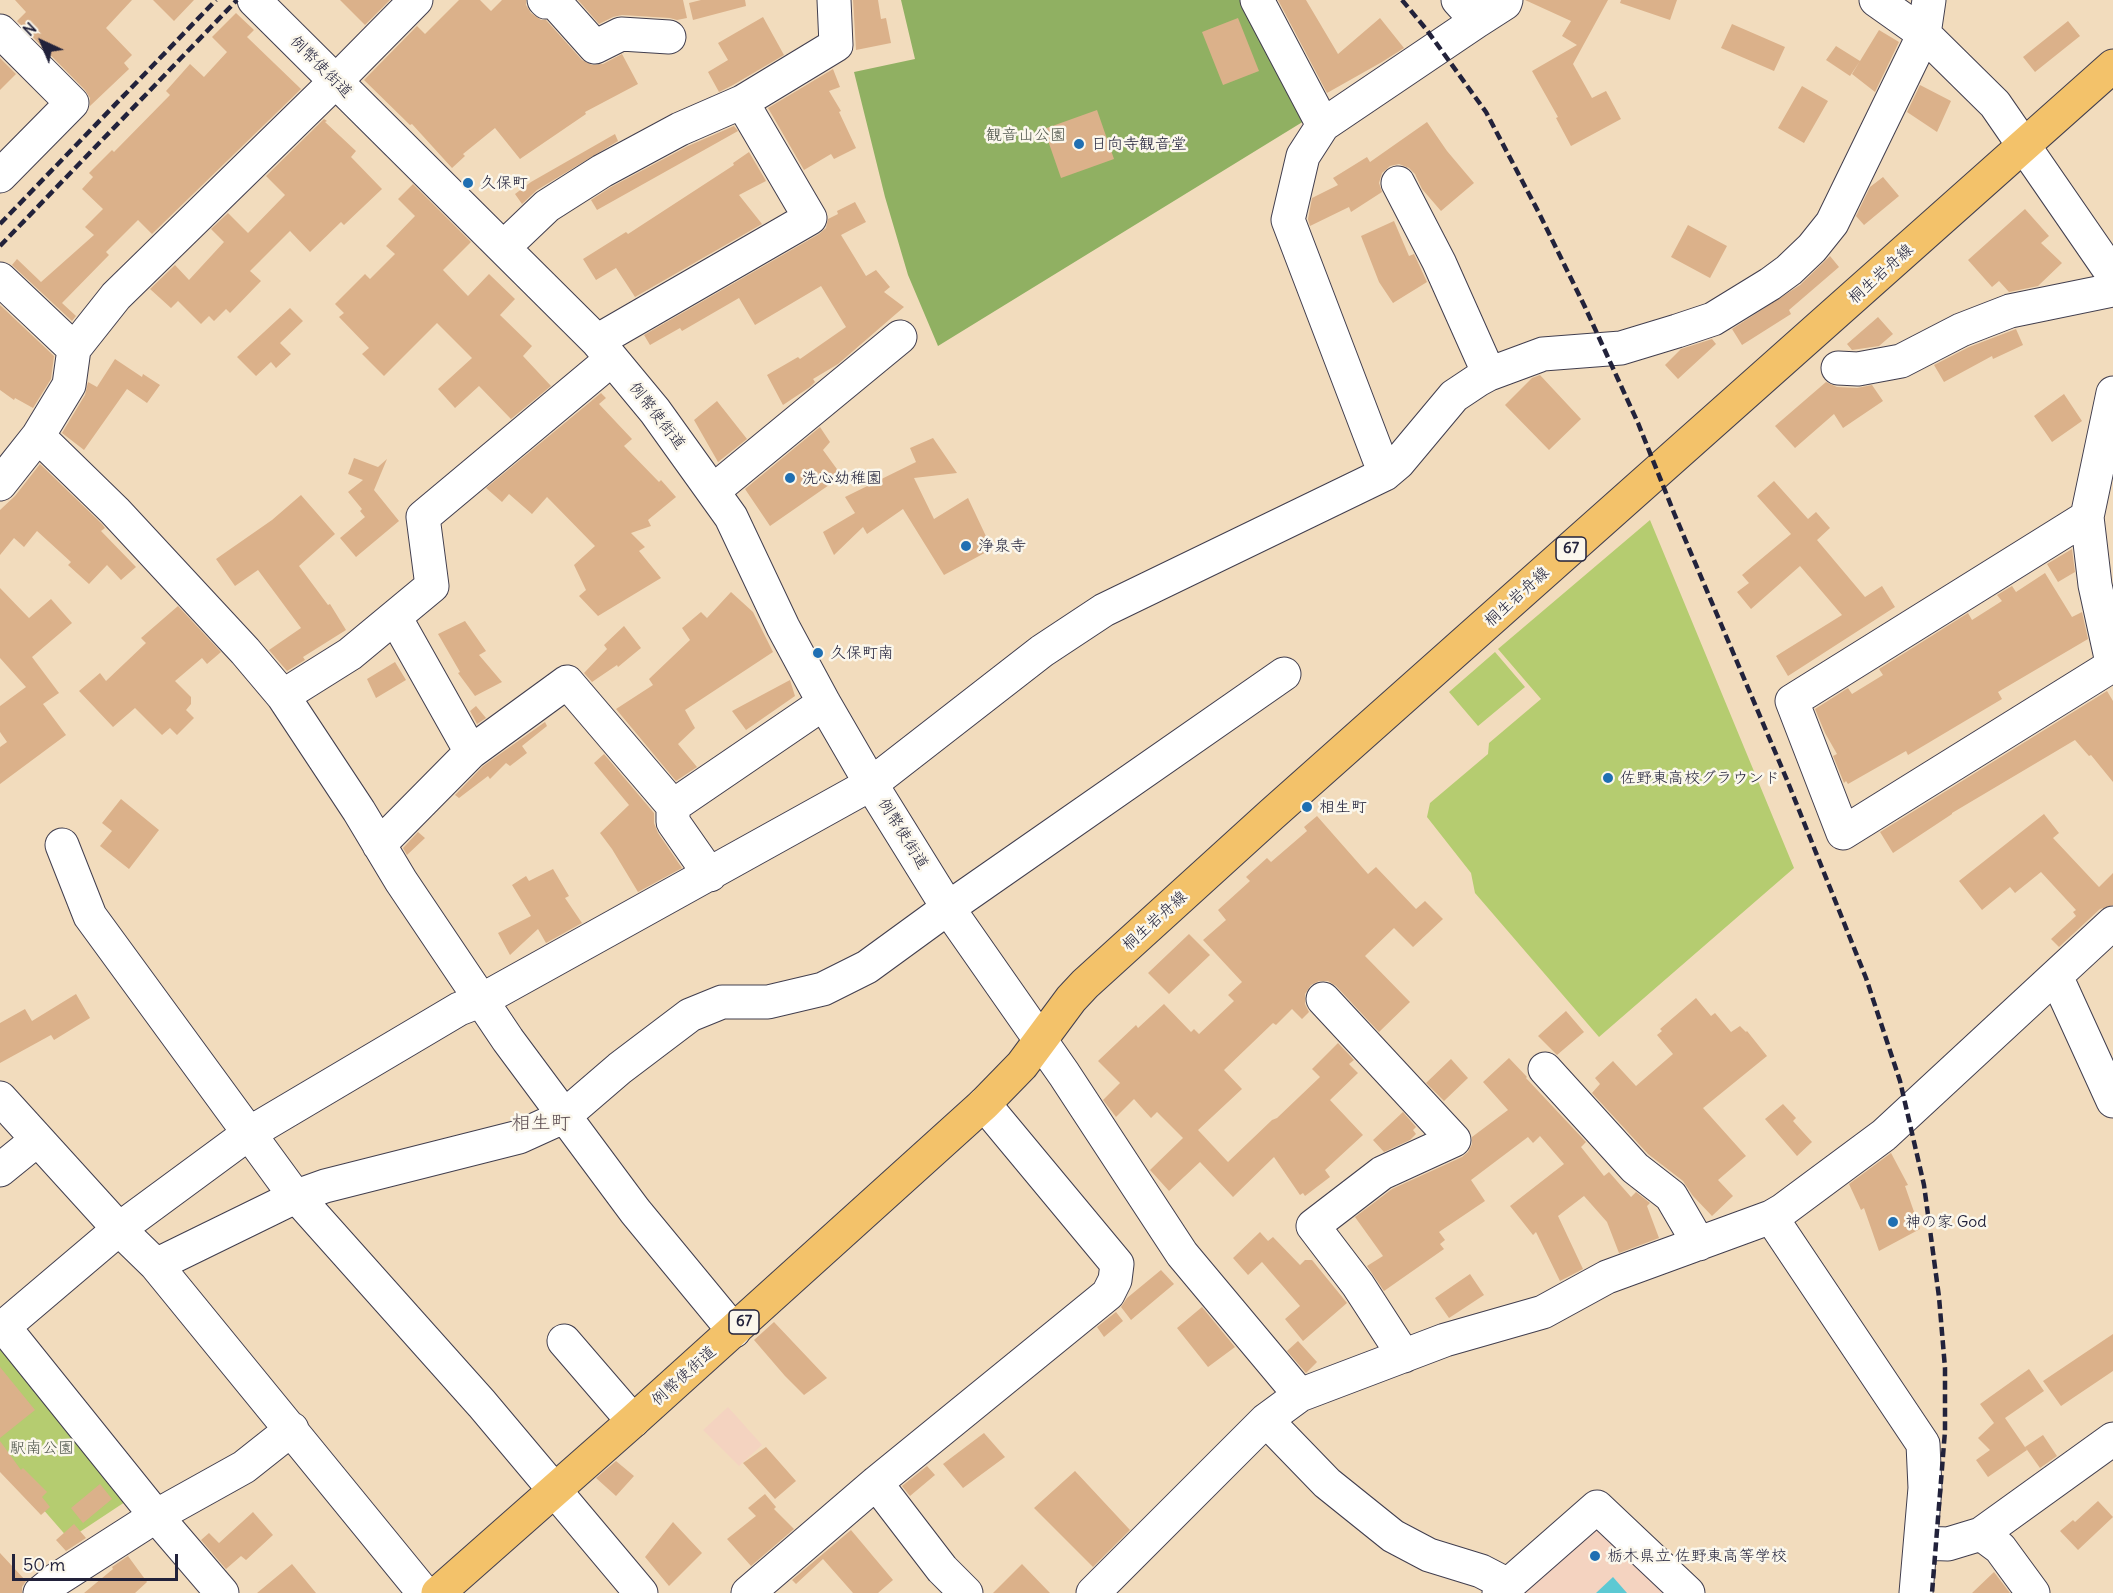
<!DOCTYPE html>
<meta charset="utf-8">
<style>
body{margin:0}
#map{position:relative;width:2113px;height:1593px;overflow:hidden;background:#f2dcbd;font-family:Delius,sans-serif}
canvas{display:block}
.north{position:absolute;left:12px;top:12px;width:60px;height:60px;-webkit-text-stroke:4px #fbf7ec;paint-order:stroke;rotate:316deg;font-size:16px;font-weight:700;line-height:24px;text-align:center;color:#22223b}
.north::after{content:'';display:block;margin:auto;width:21px;height:27px;background:#22223b;clip-path:polygon(50% 0,100% 100%,50% 72%,0 100%)}
.scale{position:absolute;left:12px;top:1554px;width:166px;height:27px;box-sizing:border-box;border:3px solid #22223b;border-top:0;padding-left:8px;font-size:18px;line-height:21px;white-space:nowrap;color:#22223b;-webkit-text-stroke:4px #fbf7ec;paint-order:stroke}
</style>
<div id="map">
<canvas width="2113" height="1593"></canvas>
<div class="north">N</div>
<div class="scale">50 m</div>
</div>
<script>
const g = document.querySelector('canvas').getContext('2d');
g.lineJoin = 'round';
function paint(path, color) { g.fillStyle = color; g.fill(path, 'evenodd'); }
const poly = rows => new Path2D(rows.map(r => 'M' + r).join(''));
function strokePath(path, color, width, dash) { g.strokeStyle = color; g.lineWidth = width; g.lineCap = dash ? 'butt' : 'round'; g.setLineDash(dash || []); g.stroke(path); }
function write(font, color, halo, rows, align = 'center') {
  g.font = font + ' Delius,"Klee One",sans-serif'; g.lineWidth = 5; g.setLineDash([]); g.textBaseline = 'middle'; g.strokeStyle = halo; g.fillStyle = color; for (const [text, x, y, turn = 0] of rows) {
    g.save(); g.translate(x, y); g.rotate((+turn || 0) * Math.PI / 180); g.textAlign = isNaN(turn) ? turn : align; if (halo) g.strokeText(text, 0, 0); g.fillText(text, 0, 0); g.restore();
  }
}
const built = poly([
 [728,1407,762,1445,739,1466,703,1430],
 [1592,1518,1678,1593,1508,1593]
]);
const green = poly([
 [1650,520,1794,868,1599,1037,1475,893,1471,873,1427,817,1430,803,1488,754,1489,743,1541,699,1498,649],
 [1495,652,1525,687,1478,726,1449,692],
 [0,1335,131,1498,69,1539,0,1460]
]);
const forest = poly([
 [901,0,1244,0,1309,118,938,346,908,275,885,197,854,72,915,59]
]);
const water = poly([
 [1613,1577,1627,1593,1596,1593]
]);
const building = poly([
 [15,0,132,0,106,28,132,55,124,63,129,69,90,106,90,98,85,90,17,21,26,12],
 [153,0,194,0,174,21],
 [340,0,390,0,365,25],
 [459,0,480,0,491,11,502,0,526,0,526,5,531,13,541,20,546,20,582,60,592,65,603,64,622,54,638,84,585,112,586,114,520,159,495,128,463,154,465,156,452,168,412,124,410,125,364,80,417,26,425,34],
 [578,0,683,0,687,18,677,20,670,18,622,15,613,17,599,24],
 [701,0,745,0,746,6,693,20,689,3],
 [853,0,878,0,881,19,886,18,891,43,856,50],
 [1278,0,1306,0,1338,54,1380,18,1404,48,1382,62,1327,93],
 [1525,0,1608,0,1573,64,1592,98,1606,91,1621,119,1571,146,1556,118,1558,117,1532,71,1577,45,1562,36,1571,21],
 [1621,0,1677,0,1670,20,1620,3],
 [236,13,254,30,247,37,301,89,152,234,138,220,106,252,109,255,62,303,76,316,72,321,12,265,17,259,41,282,94,235,85,227,103,209,82,189,93,177,89,173,112,150,114,152,170,95,166,91,190,64,204,77,227,52,212,37],
 [763,17,784,55,733,85,719,92,708,72,728,60,718,43],
 [1238,18,1259,71,1223,85,1202,32],
 [2068,21,2080,36,2035,72,2023,57],
 [1732,24,1785,47,1774,71,1721,48],
 [1879,30,1899,42,1875,92,1852,74],
 [1836,46,1860,61,1850,76,1826,60],
 [0,58,16,74,0,90],
 [833,69,840,87,829,91,841,111,839,112,856,148,834,159,831,154,804,170,768,108],
 [1920,85,1951,101,1937,132,1907,112],
 [1802,86,1828,101,1804,143,1778,128],
 [1097,110,1114,159,1061,178,1044,129],
 [324,119,327,121,325,122,356,151,351,157,382,189,344,225,341,222,310,252,290,231,250,271,261,281,230,313,226,309,214,321,209,316,201,324,178,301,171,308,150,289,175,265,189,280,224,242,211,229,228,213,248,233,285,195,266,176],
 [1427,122,1447,151,1474,183,1441,211,1422,189,1415,174,1409,168,1399,164,1390,166,1382,173,1379,183,1382,192,1351,212,1349,207,1310,226,1308,219,1312,198,1338,185,1333,178,1367,157,1370,162],
 [734,126,738,131,597,210,591,200,611,187,688,146],
 [615,134,618,141,537,190,522,204,515,194,531,182],
 [749,152,766,181,739,195,762,224,635,297,616,268,596,280,583,259,626,232,628,234,734,165,733,163],
 [1883,177,1899,196,1864,225,1856,216,1870,187],
 [413,184,471,242,443,270,468,296,489,274,515,299,500,315,532,346,523,356,551,386,511,419,479,386,455,408,438,389,472,358,437,323,384,376,362,354,369,348,339,317,344,313,335,304,365,274,370,279,395,254,386,246,415,216,398,199],
 [855,202,866,222,841,235,866,276,876,270,890,287,884,292,904,307,838,364,813,379,815,382,810,387,783,405,767,375,798,357,800,359,846,327,821,286,755,325,739,298,682,331,680,328,650,345,644,335,819,234,826,228,828,219,838,214,837,211],
 [2025,209,2049,236,2041,243,2062,263,2038,286,2009,292,1999,281,1992,287,1968,260],
 [1394,221,1409,256,1414,254,1427,282,1393,303,1379,282,1361,236],
 [1688,225,1727,246,1710,278,1671,257],
 [1830,256,1839,267,1789,310,1791,314,1742,345,1732,329,1800,285],
 [0,305,54,356,51,379,33,408,15,398,14,400,0,390],
 [290,308,303,321,280,343,291,354,276,368,271,362,256,376,237,357],
 [1878,317,1893,334,1879,346,1852,350,1847,344],
 [2016,329,2023,345,1993,359,1992,356,1944,382,1934,365,1969,347],
 [1712,339,1716,344,1678,379,1665,365,1681,349],
 [115,359,142,377,143,374,160,385,147,403,127,389,84,450,62,433,85,395,88,382,97,387],
 [1540,375,1581,419,1549,450,1505,405,1532,378],
 [1826,382,1837,387,1857,388,1872,385,1883,401,1843,428,1834,414,1795,448,1775,426],
 [601,393,606,398,599,404,632,439,624,446,659,482,661,480,676,497,648,520,651,526,631,533,645,547,639,551,661,578,598,616,579,596,586,590,574,565,595,546,547,497,532,514,509,494,502,502,486,488],
 [2064,394,2082,421,2052,442,2034,416],
 [717,401,747,439,718,462,694,420],
 [820,427,830,442,823,450,842,476,770,526,745,489],
 [933,438,957,473,914,478,934,519,968,498,992,549,944,575,903,509,867,534,863,527,834,555,823,532,855,513,845,497,916,462,910,448],
 [354,458,378,467,387,459,374,490,399,521,356,557,340,538,365,517,360,511,362,509,348,492,363,480,348,474],
 [40,464,102,524,105,528,101,531,136,567,121,580,107,565,89,584,68,565,71,562,37,531,24,547,14,538,0,555,0,510,15,496],
 [1774,481,1808,519,1816,512,1830,528,1817,540,1865,597,1882,586,1895,607,1788,676,1776,656,1842,615,1800,566,1751,609,1737,592,1749,583,1742,575,1791,534,1757,496],
 [301,495,335,534,299,566,328,605,330,604,346,630,303,657,305,660,287,671,269,650,301,628,258,570,235,586,216,559,272,520],
 [2072,549,2075,572,2058,582,2047,564],
 [2045,573,2072,617,2082,612,2088,639,1998,692,2002,699,1908,755,1906,751,1848,784,1846,781,1844,783,1833,756,1837,754,1825,733,1815,709,1848,688,1852,694,1883,675,1879,669,1968,613,1972,620,2002,601,1997,595,2012,586,2016,592],
 [0,588,29,618,51,599,72,623,32,657,59,693,43,704,66,735,0,784,0,747,7,742,0,732,0,706,26,687,0,658],
 [731,592,753,612,773,652,685,710,695,728,678,744,697,767,676,781,616,709,653,685,649,679,690,640,682,628,701,612,707,618],
 [178,606,221,652,207,664,202,658,175,681,191,697,191,704,186,710,194,718,177,735,170,728,162,735,135,708,113,727,79,691,100,673,106,681,146,643,141,638],
 [465,621,486,651,479,655,502,682,475,696,458,673,460,672,438,634],
 [624,626,641,648,618,667,617,665,592,682,584,673,607,649,604,645],
 [395,662,406,680,376,698,367,679],
 [790,680,795,696,746,730,732,711],
 [2107,691,2113,701,2113,782,2091,755,2089,756,2075,740,1952,813,1952,814,1893,853,1880,832],
 [476,706,486,718,477,724,470,711],
 [545,722,547,726,522,746,527,753,510,766,506,763,490,779,488,776,459,798,455,795,483,766],
 [604,754,654,813,654,823,658,833,682,868,638,892,612,849,600,833,629,805,594,763],
 [121,799,159,830,129,869,100,846,112,831,102,823],
 [2044,814,2059,833,2053,838,2099,887,2113,873,2113,905,2100,909,2059,947,2051,939,2076,916,2073,912,2076,910,2041,872,2015,893,2010,887,1982,910,1959,881],
 [1317,816,1368,874,1376,867,1416,909,1425,901,1443,919,1413,947,1394,928,1365,956,1410,1002,1379,1032,1336,986,1328,981,1319,981,1311,985,1305,994,1305,1004,1309,1012,1302,1019,1292,1009,1276,1025,1273,1023,1224,1070,1242,1089,1198,1130,1228,1162,1272,1120,1277,1118,1320,1077,1312,1069,1338,1043,1354,1060,1349,1064,1358,1073,1330,1100,1363,1135,1325,1170,1330,1177,1305,1196,1303,1193,1300,1195,1274,1157,1233,1197,1200,1162,1169,1191,1150,1170,1183,1138,1157,1112,1151,1118,1134,1099,1116,1117,1103,1100,1120,1083,1098,1061,1136,1025,1138,1028,1164,1004,1191,1032,1194,1029,1199,1034,1234,1001,1228,995,1242,982,1203,940,1226,920,1218,910,1250,881,1246,877,1267,858,1271,862,1307,831,1304,827],
 [418,832,425,838,407,855,403,848],
 [553,869,569,896,565,898,582,923,546,943,538,929,510,955,498,933,531,916,512,885,526,876,529,881],
 [1189,934,1210,955,1169,994,1148,973],
 [76,994,90,1018,54,1040,51,1035,0,1063,0,1023,25,1009,32,1021],
 [1696,998,1711,1016,1715,1013,1731,1032,1740,1026,1746,1032,1747,1031,1767,1056,1703,1108,1746,1156,1718,1180,1733,1196,1712,1216,1693,1196,1683,1181,1648,1154,1592,1093,1600,1084,1595,1078,1613,1061,1636,1086,1673,1054,1657,1035,1662,1031,1660,1029],
 [1566,1011,1584,1032,1557,1055,1538,1036],
 [1509,1058,1527,1077,1526,1078,1586,1142,1581,1147,1604,1176,1609,1172,1631,1197,1636,1192,1650,1203,1647,1206,1659,1238,1619,1253,1607,1222,1584,1196,1558,1216,1583,1269,1560,1281,1536,1232,1533,1235,1510,1206,1564,1164,1540,1136,1533,1143,1528,1137,1471,1180,1485,1201,1439,1232,1445,1240,1440,1244,1444,1249,1384,1291,1367,1266,1383,1256,1355,1217,1392,1189,1462,1157,1468,1152,1472,1144,1472,1137,1508,1110,1483,1082],
 [1451,1059,1468,1078,1444,1101,1426,1083],
 [1783,1104,1796,1118,1793,1121,1812,1142,1797,1156,1765,1119],
 [1403,1112,1416,1127,1413,1130,1416,1134,1410,1140,1384,1152,1373,1140],
 [1891,1153,1908,1185,1905,1186,1920,1229,1879,1251,1864,1208,1861,1210,1849,1184],
 [1260,1232,1268,1241,1273,1237,1300,1265,1305,1260,1312,1260,1347,1303,1303,1341,1285,1319,1300,1306,1262,1262,1248,1275,1233,1258],
 [1161,1270,1174,1284,1131,1320,1121,1307,1127,1298],
 [1470,1274,1484,1295,1449,1318,1435,1298],
 [1202,1307,1235,1347,1208,1367,1177,1328],
 [1116,1312,1123,1321,1104,1337,1097,1327],
 [774,1322,827,1378,804,1395,785,1376,754,1340],
 [2113,1334,2113,1371,2061,1406,2043,1381],
 [1298,1341,1317,1362,1306,1373,1287,1351],
 [0,1367,35,1410,0,1438],
 [2029,1369,2044,1391,2005,1418,2027,1450,1988,1477,1976,1460,1990,1450,1978,1438,1994,1423,1980,1404],
 [984,1433,1005,1457,963,1488,943,1464],
 [2043,1435,2057,1456,2040,1468,2025,1447],
 [0,1441,21,1470,23,1468,47,1492,42,1497,50,1507,41,1515,0,1472],
 [766,1447,796,1481,775,1499,743,1463],
 [616,1461,634,1476,616,1496,596,1478],
 [927,1466,935,1475,910,1496,902,1486],
 [1075,1471,1130,1530,1093,1567,1034,1508],
 [100,1484,112,1499,83,1523,71,1508],
 [765,1494,776,1507,774,1509,794,1529,751,1566,727,1539,756,1516,748,1508],
 [2098,1501,2113,1517,2078,1550,2060,1531,2073,1520,2075,1522],
 [253,1512,273,1535,246,1560,241,1556,226,1569,201,1540,209,1533,219,1543],
 [673,1522,702,1553,669,1586,645,1557],
 [74,1524,86,1538,66,1551,56,1540],
 [851,1530,893,1580,878,1593,853,1593,823,1559,796,1584,792,1580],
 [0,1553,26,1581,22,1587,22,1593,0,1593],
 [128,1556,147,1582,135,1593,84,1593,113,1569,112,1567],
 [292,1564,316,1593,257,1593],
 [1022,1564,1050,1593,993,1593],
 [1994,1572,2010,1593,1972,1593]
]);
const minor = poly([
 [254,0,597,341,655,411,731,517,783,627,824,703,871,784,948,908,1064,1074,1182,1254,1300,1395],
 [544,0,546,2,553,0,595,47,621,34,669,37],
 [1257,0,1323,125,1303,156,1288,220,1385,474],
 [1458,0,1477,21,1505,3,1506,0],
 [1876,0,1924,34,1995,104,2113,275],
 [0,31,72,103,0,176],
 [1323,125,1477,21],
 [1398,183,1439,262,1489,374],
 [504,247,547,206,602,171,680,129,742,102,836,45,834,0],
 [0,279,74,349],
 [597,341,810,218,742,102],
 [1838,368,1858,369,1901,361,1961,330,2010,311,2113,290],
 [2113,393,2087,517,2095,585,2113,667],
 [38,436,115,511,245,651,283,696,359,811,401,881,508,1040,635,1211,734,1331],
 [0,484,38,436,69,385,74,349,116,296,336,81,416,0],
 [713,491,900,337],
 [2087,517,1792,701,1843,833,2113,665],
 [395,617,471,752],
 [283,696,350,654,432,586,423,517,612,359],
 [673,806,824,703],
 [62,845,90,916,289,1188,482,1404,641,1593],
 [379,845,471,752,567,682,673,806,673,822,710,875],
 [2056,976,2113,1101],
 [1323,999,1454,1140,1382,1173,1313,1226,1358,1285,1404,1356],
 [1545,1069,1635,1168,1671,1196,1699,1244],
 [0,1098,119,1229,156,1265,424,1593],
 [0,1170,37,1140],
 [1771,1217,1923,1444,1925,1488,1916,1593],
 [156,1265,297,1196,325,1186,519,1137,563,1117,620,1068,690,1015,722,1002,768,1002,823,989,867,967,948,908,1284,674],
 [4,1327,156,1516,222,1593],
 [0,1330,119,1229,248,1134,459,1009,480,1001,871,784,1042,651,1104,610,1385,474,1398,463,1454,396,1478,380,1489,374,1543,354,1621,348,1677,331,1713,319,1770,284,1789,270,1812,248,1832,223,1924,34,1929,0],
 [564,1341,633,1421],
 [1266,1420,1327,1483,1393,1536,1429,1555,1481,1571,1508,1585],
 [876,1483,942,1569,966,1593],
 [1981,1534,2000,1548,2033,1593],
 [1921,1543,1948,1544,1981,1534,2113,1439],
 [40,1593,56,1580,156,1516,244,1467,292,1429],
 [748,1593,876,1483,1108,1294,1115,1280,1117,1264,984,1104],
 [1093,1593,1266,1420,1300,1395,1445,1340,1543,1312,1607,1277,1771,1217,1783,1210,1884,1135,2113,923],
 [1499,1593,1597,1507,1688,1593]
]);
const major = poly([
 [438,1593,633,1421,984,1104,1022,1065,1071,999,1085,984,1271,815,2113,66]
]);
const rail = poly([
 [1402,0,1426,29,1486,112,1539,213,1585,307,1638,423,1674,513,1787,780,1866,978,1900,1081,1924,1185,1939,1297,1945,1368,1945,1431,1932,1593],
 [0,224,216,0],
 [0,246,237,0]
]);
const markers = [
 [1079,144,6,"#1f6fb2"],
 [468,183,6,"#1f6fb2"],
 [790,478,6,"#1f6fb2"],
 [966,546,6,"#1f6fb2"],
 [818,653,6,"#1f6fb2"],
 [1608,778,6,"#1f6fb2"],
 [1307,807,6,"#1f6fb2"],
 [1893,1222,6,"#1f6fb2"],
 [1595,1556,6,"#1f6fb2"]
];
const shields = [
 [1571,549,30],
 [744,1322,30]
];
const shieldNames = [
 ["67",1571,549],
 ["67",744,1322]
];
const streetNames = [
 ["例幣使街道",321,67,45],
 ["桐生岩舟線",1881,274,-42],
 ["例幣使街道",657,416,52],
 ["桐生岩舟線",1517,597,-42],
 ["例幣使街道",903,834,58],
 ["桐生岩舟線",1155,921,-42],
 ["例幣使街道",684,1376,-42]
];
const parkNames = [
 ["観音山公園",1026,135],
 ["駅南公園",42,1448]
];
const poiNames = [
 ["日向寺観音堂",1091,144],
 ["久保町",480,183],
 ["洗心幼稚園",802,478],
 ["浄泉寺",978,546],
 ["久保町南",830,653],
 ["佐野東高校グラウンド",1620,778],
 ["相生町",1319,807],
 ["神の家 God",1905,1222],
 ["栃木県立 佐野東高等学校",1607,1556]
];
const quarterNames = [
 ["相生町",541,1123]
];
paint(built, '#f4d3c0');
paint(green, '#b5cc70');
paint(forest, '#90b062');
paint(water, '#5cc9d3');
paint(building, '#dbb18a');
strokePath(minor, '#413e4e', 35);
strokePath(major, '#413e4e', 35);
strokePath(minor, '#fff', 33);
strokePath(major, '#f3c26a', 33);
strokePath(rail, '#22223b', 4.5, [9, 4.5]);
for (const [x, y, r, color] of markers) { const dot = new Path2D(); dot.arc(x, y, r, 0, 2 * Math.PI); g.fillStyle = color; g.fill(dot); strokePath(dot, '#fbf7ec', 2); }
for (const [x, y, w] of shields) { const box = new Path2D(); box.roundRect(x - w / 2, y - 12, w, 24, 4.5); g.fillStyle = '#fbf7ec'; g.fill(box); strokePath(box, '#22223b', 1.5); }
write('bold 15px', '#22223b', null, shieldNames);
write('16px', '#22223b', '#fbf7ec', streetNames);
write('16px', '#4e554b', '#fbf7ec', parkNames);
write('16px', '#22223b', '#fbf7ec', poiNames, 'left');
write('20px', '#635457', '#fbf7ec', quarterNames);
</script>
